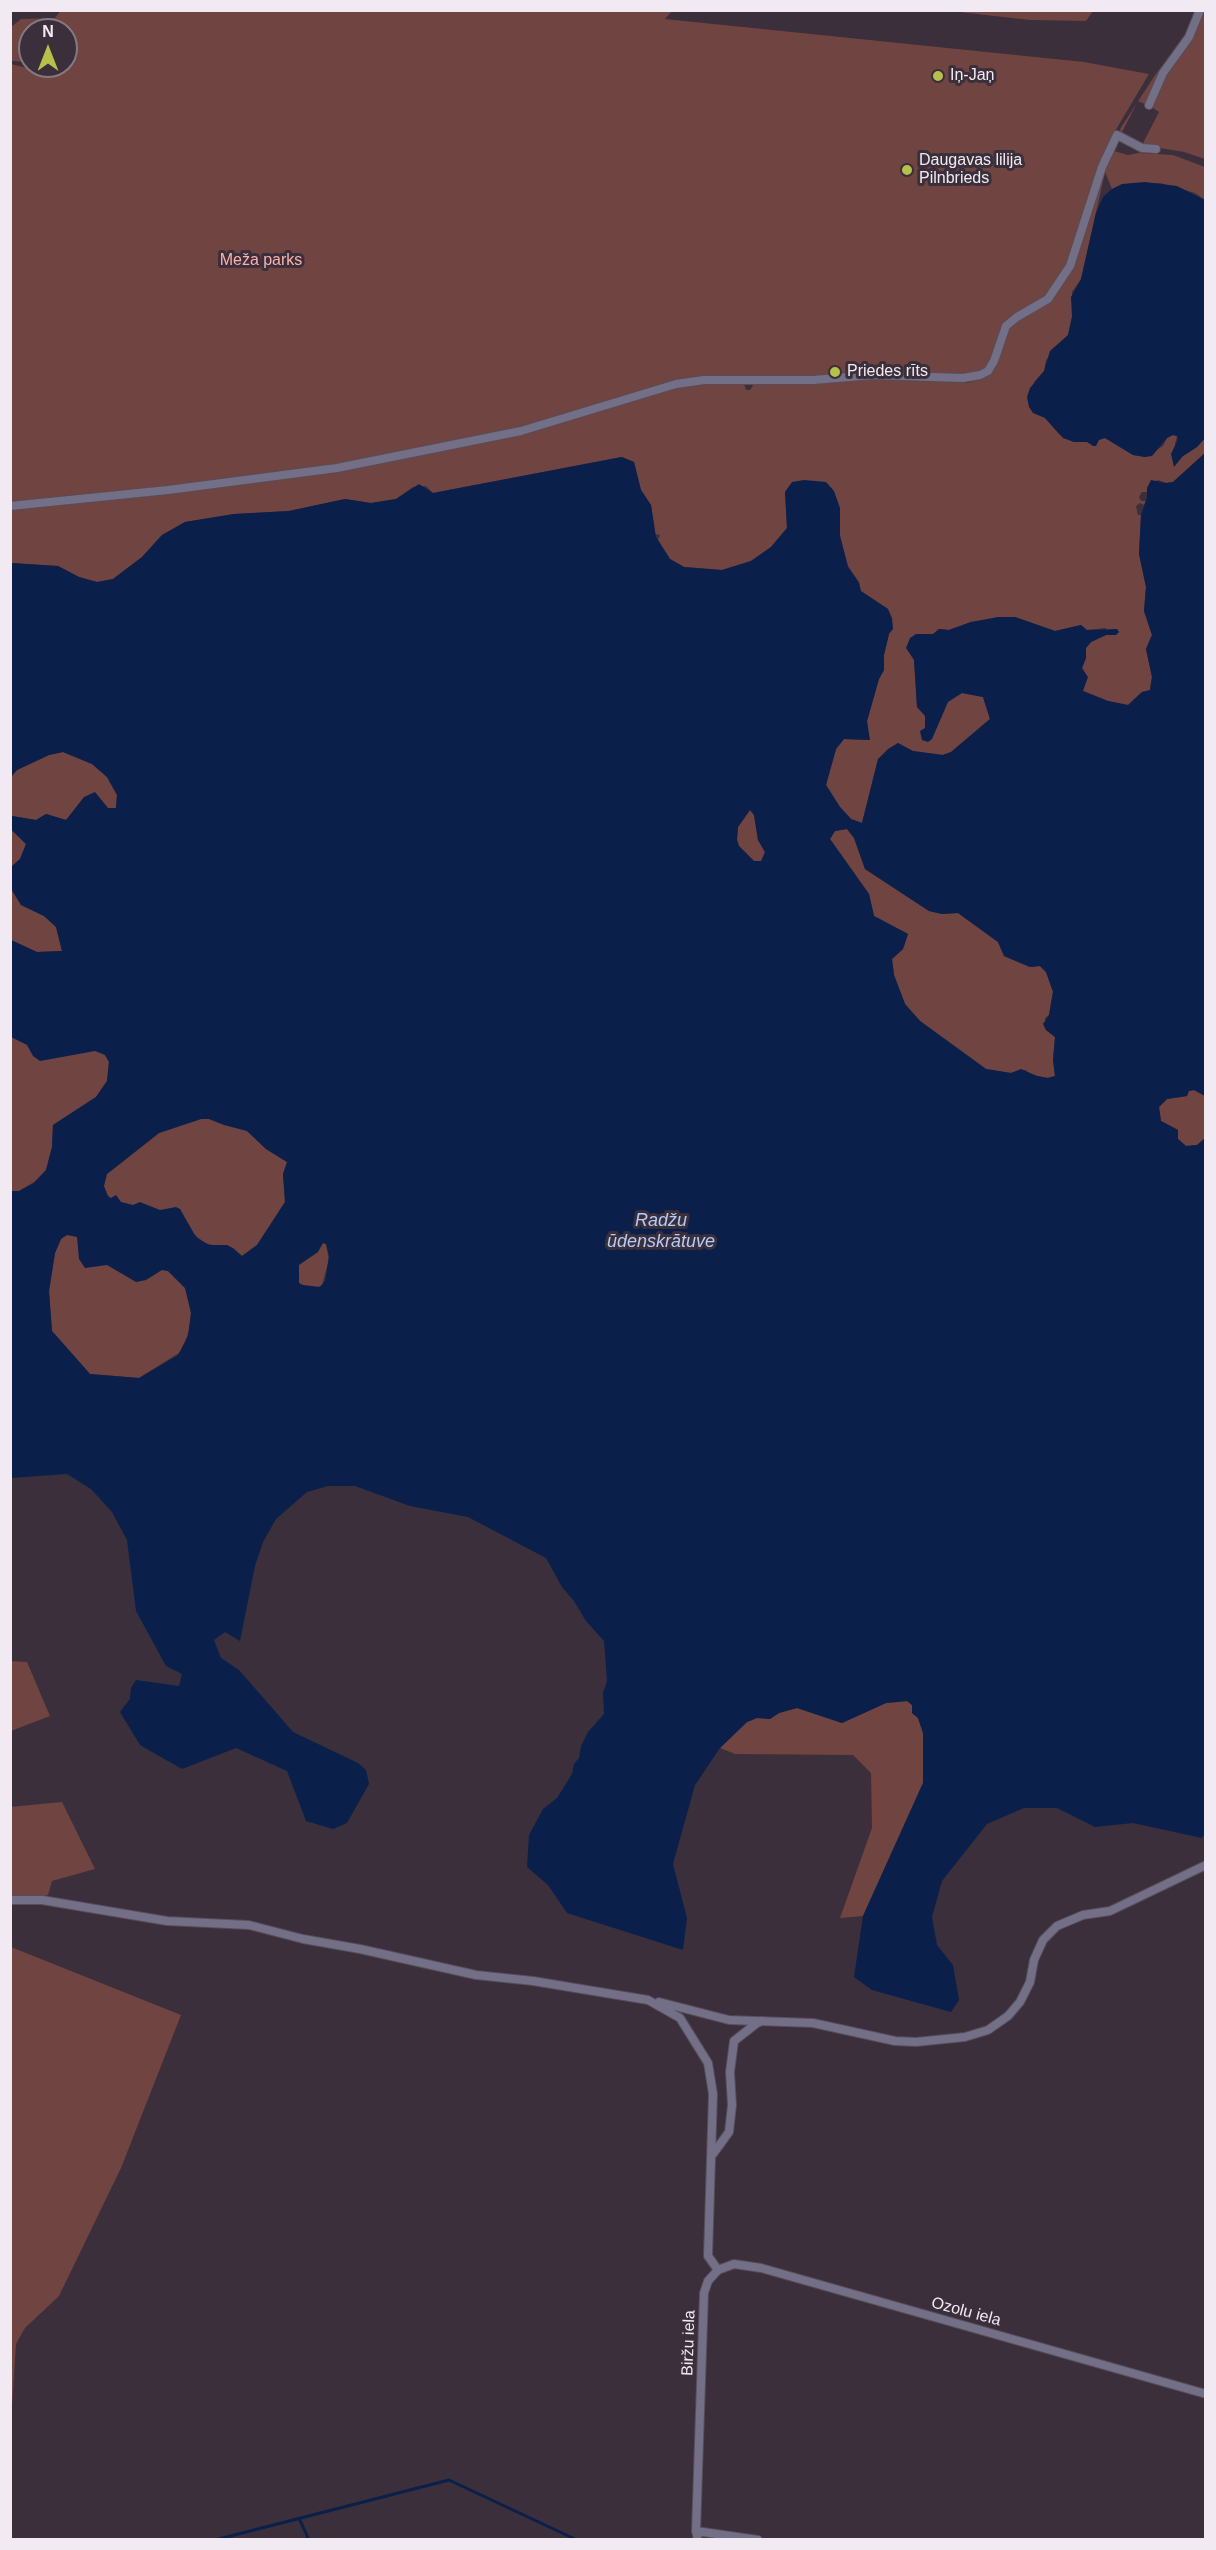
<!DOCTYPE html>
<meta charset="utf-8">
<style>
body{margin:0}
#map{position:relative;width:1216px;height:2550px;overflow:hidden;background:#3a2f3b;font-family:Helvetica,sans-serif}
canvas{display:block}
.frame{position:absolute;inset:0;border:12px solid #f1eaf2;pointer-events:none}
.north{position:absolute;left:18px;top:18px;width:60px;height:60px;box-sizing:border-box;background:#3a2f3b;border:2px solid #837a84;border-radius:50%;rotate:0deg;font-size:16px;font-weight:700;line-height:24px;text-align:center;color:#f1eaf2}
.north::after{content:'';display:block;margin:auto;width:21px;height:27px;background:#b6c149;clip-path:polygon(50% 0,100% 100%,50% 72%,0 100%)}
</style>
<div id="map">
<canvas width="1216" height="2550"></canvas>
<div class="frame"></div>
<div class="north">N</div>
</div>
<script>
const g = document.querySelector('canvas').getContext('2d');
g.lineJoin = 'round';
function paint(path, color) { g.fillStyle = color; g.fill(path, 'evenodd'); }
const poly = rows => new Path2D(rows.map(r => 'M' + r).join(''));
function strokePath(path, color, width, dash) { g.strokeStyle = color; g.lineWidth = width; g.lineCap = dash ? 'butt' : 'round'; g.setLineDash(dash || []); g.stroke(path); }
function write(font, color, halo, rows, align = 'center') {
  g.font = font + ' Helvetica,sans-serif'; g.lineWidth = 6; g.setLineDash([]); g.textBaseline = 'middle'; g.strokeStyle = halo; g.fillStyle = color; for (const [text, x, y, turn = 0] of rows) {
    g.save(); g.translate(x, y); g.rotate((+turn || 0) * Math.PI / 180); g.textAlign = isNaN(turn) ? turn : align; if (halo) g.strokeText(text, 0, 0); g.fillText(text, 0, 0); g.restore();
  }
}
const green = poly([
 [61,10,672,11,665,19,1084,62,1149,74,1114,133,1109,155,1114,151,1128,155,1138,153,1173,155,1205,167,1205,200,1195,193,1160,183,1132,183,1112,189,1105,172,1081,279,1072,292,1072,317,1068,335,1046,360,1044,371,1034,382,1045,418,1059,434,1074,442,1087,442,1105,438,1133,455,1145,457,1163,446,1167,438,1173,435,1177,436,1175,444,1183,456,1197,447,1205,438,1205,453,1173,482,1166,483,1158,480,1147,488,1147,492,1142,492,1139,497,1141,501,1146,501,1144,505,1140,503,1136,506,1138,515,1141,515,1139,554,1146,587,1144,611,1152,635,1146,649,1152,677,1150,690,1142,692,1128,705,1108,701,1083,691,1082,668,1086,658,1086,648,1091,642,1106,635,1106,628,1087,630,1081,625,1055,631,1015,617,971,622,949,630,939,629,933,634,916,634,914,660,917,707,925,715,925,729,922,740,948,701,962,693,983,697,990,719,951,752,942,755,912,751,898,743,878,759,862,823,851,819,840,807,826,785,836,749,844,739,869,740,867,721,879,679,884,670,884,655,889,634,888,609,860,591,859,582,848,566,840,536,840,508,785,492,787,528,771,547,751,561,722,570,684,567,670,559,658,540,660,535,655,534,651,505,641,490,634,462,621,457,433,493,426,486,413,487,396,499,371,503,345,499,289,511,234,514,185,522,162,535,142,557,113,579,97,582,79,577,58,566,11,563,11,64,36,70,64,68,76,56,66,57,66,30,30,30,30,62,11,61,11,27,21,19,55,18],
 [873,375,980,375,983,378,967,383,874,378,826,383,754,384,750,390,746,390,744,384,702,383,679,387,704,380],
 [950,11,1093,11,1086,21,1030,20],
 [1204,11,1205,11,1205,159,1184,152,1142,145,1159,112,1153,108,1168,72,1193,38],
 [1159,69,1148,99,1145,104,1138,101,1121,134,1120,129],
 [63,752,92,764,107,777,117,795,116,808,73,813,66,820,46,814,36,820,12,816,11,822,11,777,17,770,49,755],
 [750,810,754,815,758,840,765,852,762,861,754,861,739,846,737,840,738,827],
 [10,829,26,844,20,859,11,867],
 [847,829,854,838,865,869,929,911,942,914,958,913,998,942,1004,956,1030,967,1040,966,1046,972,1053,991,1049,1015,1045,1018,1046,1030,1055,1037,1053,1060,1055,1076,1047,1078,1029,1074,1026,1070,1011,1073,986,1069,920,1021,905,1004,894,975,892,959,903,949,908,934,874,916,869,894,830,839,835,831],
 [10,888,21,905,44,916,56,927,62,951,37,952,11,940],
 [10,1018,70,1049,103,1051,109,1062,107,1081,96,1097,53,1125,52,1147,46,1170,34,1182,19,1191,10,1191],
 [1194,1090,1205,1096,1206,1138,1197,1145,1186,1146,1178,1139,1178,1130,1161,1121,1159,1107,1167,1099,1187,1096,1188,1091],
 [201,1119,209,1119,247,1131,266,1149,287,1162,283,1174,285,1202,257,1245,242,1256,227,1245,218,1246,204,1243,191,1231,186,1221,153,1268,168,1271,185,1288,188,1295,191,1313,189,1330,182,1351,139,1378,90,1374,52,1331,49,1291,55,1253,61,1239,107,1174,159,1133],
 [323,1243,326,1244,329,1260,322,1285,313,1290,293,1281,300,1263],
 [10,1661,27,1662,50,1716,11,1731],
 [907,1701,912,1705,912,1713,918,1718,923,1733,923,1783,863,1916,840,1918,872,1828,871,1773,853,1755,735,1754,720,1748,747,1722,757,1718,770,1719,779,1713,797,1708,842,1723,886,1703],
 [62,1802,95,1869,52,1881,48,1895,11,1901,10,1807],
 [11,1947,181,2015,121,2168,59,2296,25,2328,16,2344,11,2422]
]);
const water = poly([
 [1145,182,1177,186,1205,200,1205,438,1197,447,1183,456,1174,467,1171,454,1178,439,1177,436,1173,435,1167,438,1152,456,1145,457,1133,455,1105,438,1099,440,1096,446,1093,446,1087,442,1074,442,1063,438,1045,418,1033,413,1029,407,1027,397,1030,388,1044,371,1050,351,1068,335,1072,317,1071,297,1081,279,1096,213,1103,197,1112,189,1122,184],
 [1205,453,1205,1096,1194,1090,1189,1091,1187,1096,1167,1099,1159,1107,1161,1121,1178,1130,1178,1139,1186,1146,1197,1145,1205,1138,1206,1831,1202,1838,1133,1823,1095,1827,1057,1808,1024,1808,987,1824,942,1881,932,1917,937,1945,953,1965,959,2000,951,2012,872,1990,854,1977,863,1916,923,1783,923,1733,918,1718,912,1713,912,1705,907,1701,886,1703,842,1723,797,1708,779,1713,770,1719,757,1718,747,1722,720,1748,695,1785,673,1864,687,1918,683,1950,567,1913,548,1885,527,1867,529,1835,543,1809,557,1798,572,1774,574,1764,579,1758,581,1746,588,1732,604,1714,603,1693,607,1681,604,1641,586,1621,574,1601,562,1587,546,1558,468,1517,410,1506,355,1486,328,1486,307,1492,276,1519,263,1542,255,1566,240,1641,225,1632,214,1640,221,1658,239,1670,293,1732,358,1763,366,1770,369,1784,347,1823,333,1829,306,1821,287,1771,236,1748,182,1769,140,1745,120,1712,130,1699,131,1688,136,1680,179,1686,182,1674,166,1666,136,1611,127,1540,112,1512,91,1489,67,1474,11,1478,11,1191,19,1191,34,1183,46,1170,52,1147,53,1125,96,1097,107,1081,109,1062,105,1055,95,1051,40,1061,33,1056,27,1045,11,1037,11,940,37,952,62,951,56,927,44,916,21,905,11,888,11,867,20,859,26,844,11,829,11,822,12,816,36,820,46,814,66,820,84,797,95,792,108,808,116,808,117,795,107,777,92,764,63,752,49,755,17,770,11,777,11,563,58,566,79,577,97,582,113,579,142,557,162,535,185,522,234,514,289,511,345,499,371,503,396,499,419,484,433,493,622,457,634,462,641,490,651,505,656,537,670,559,684,567,722,570,751,561,771,547,787,528,785,492,792,482,804,480,826,482,834,491,840,508,840,536,848,567,859,583,861,591,888,609,892,618,893,629,889,634,884,655,884,670,879,679,867,721,870,740,844,739,836,749,826,785,840,807,851,819,862,823,878,759,888,749,898,743,913,751,943,755,951,752,990,719,983,697,962,693,948,702,932,739,928,742,922,740,920,731,925,728,925,716,917,707,914,660,906,648,910,638,916,634,933,634,939,629,949,630,971,622,998,617,1015,617,1055,631,1081,625,1087,630,1117,629,1119,632,1116,635,1106,635,1091,642,1086,648,1086,658,1082,668,1088,677,1083,691,1108,701,1128,705,1142,692,1150,690,1152,677,1146,649,1152,635,1144,611,1146,587,1139,554,1141,515,1147,497,1147,488,1151,480,1166,483,1173,482],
 [750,810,754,815,758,840,765,852,761,861,754,861,739,846,737,840,738,827],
 [847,829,854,838,865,869,929,911,942,914,958,913,998,942,1004,956,1030,967,1040,966,1046,972,1053,992,1049,1015,1043,1024,1046,1030,1055,1037,1053,1060,1055,1076,1048,1078,1037,1076,1021,1069,1011,1073,986,1069,920,1021,905,1004,894,975,892,959,903,949,908,934,874,916,869,894,830,839,835,831],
 [201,1119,209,1119,224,1125,247,1131,266,1149,287,1162,283,1174,285,1202,257,1245,242,1256,233,1248,227,1245,209,1245,196,1237,180,1209,176,1207,160,1210,140,1202,133,1205,121,1202,116,1195,111,1198,108,1196,104,1186,107,1174,159,1133],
 [67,1235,77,1237,79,1259,85,1268,107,1265,136,1282,146,1280,162,1270,168,1271,185,1288,191,1313,188,1336,178,1355,139,1378,90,1374,52,1331,49,1291,55,1253,61,1239],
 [323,1243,326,1244,329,1256,325,1281,320,1287,303,1285,299,1283,299,1265,318,1252]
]);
const stream = poly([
 [299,2518,309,2540],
 [215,2540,449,2480,577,2540]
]);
const street = poly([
 [1149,105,1163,73,1189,37,1200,10],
 [10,506,168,490,337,468,521,431,676,384,704,380,813,380,873,375,963,378,980,375,988,371,994,361,1006,326,1017,317,1048,299,1070,266,1102,167,1117,135,1142,148,1156,149],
 [10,1900,42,1900,167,1921,249,1925,303,1939,360,1949,476,1975,533,1981,648,2000,680,2018,708,2063,713,2094,708,2256,718,2270,708,2281,704,2293,696,2531,698,2540],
 [659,2002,729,2020,813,2023,895,2041,916,2042,965,2037,988,2030,1008,2016,1020,2002,1030,1982,1034,1960,1043,1940,1057,1926,1083,1915,1110,1911,1206,1865],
 [713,2154,729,2132,732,2105,730,2072,734,2041,757,2023,762,2021],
 [718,2270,734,2264,761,2268,1206,2394],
 [696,2531,758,2540]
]);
const markers = [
 [938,76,6,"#b6c149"],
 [907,170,6,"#b6c149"],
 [835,372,6,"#b6c149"]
];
const poiNames = [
 ["Iņ-Jaņ",950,76],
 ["Daugavas lilija",919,161],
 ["Pilnbrieds",919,179],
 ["Priedes rīts",847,372]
];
const parkNames = [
 ["Meža parks",261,261]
];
const streetNames = [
 ["Ozolu iela",966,2312,15],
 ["Biržu iela",689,2343,-88]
];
const waterNames = [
 ["Radžu",661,1221],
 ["ūdenskrātuve",661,1242]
];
paint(green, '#704441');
paint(water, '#0a204b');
strokePath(stream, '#0a204b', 3);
strokePath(street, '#574d58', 10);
strokePath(street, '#726f87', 8);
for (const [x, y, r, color] of markers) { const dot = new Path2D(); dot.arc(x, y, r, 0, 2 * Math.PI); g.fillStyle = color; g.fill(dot); strokePath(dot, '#3a2f3b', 2); }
write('16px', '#f1eaf2', '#3a2f3b', poiNames, 'left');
write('16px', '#fdb0ab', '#3a2f3b', parkNames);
write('16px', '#f1eaf2', '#3a2f3b', streetNames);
write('italic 18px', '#b3ccf9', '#3a2f3b', waterNames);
</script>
